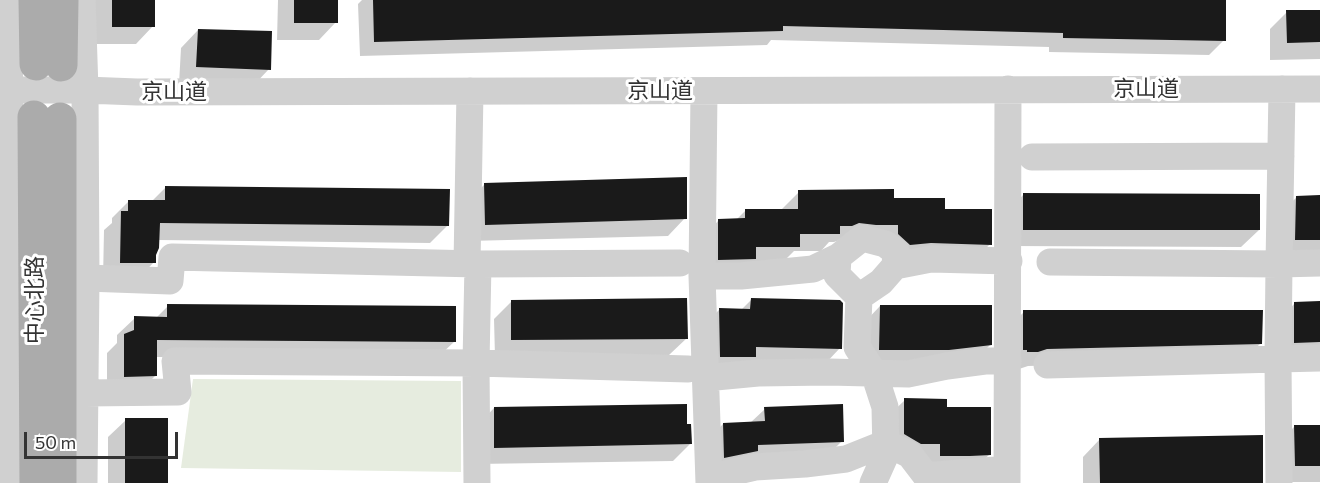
<!DOCTYPE html>
<meta charset="utf-8">
<style>
body{margin:0}
#map{position:relative;width:1320px;height:483px;overflow:hidden;background:#fff;font-family:Commissioner,sans-serif}
canvas{display:block}
.scale{position:absolute;left:24px;top:432px;width:154px;height:27px;box-sizing:border-box;border:3px solid #333;border-top:0;padding-left:8px;font-size:18px;line-height:21px;white-space:nowrap;color:#333;-webkit-text-stroke:4px #fff;paint-order:stroke}
</style>
<div id="map">
<canvas width="1320" height="483"></canvas>
<div class="scale">50 m</div>
</div>
<script>
const g = document.querySelector('canvas').getContext('2d');
g.lineJoin = 'round';
function paint(path, color) { g.fillStyle = color; g.fill(path, 'evenodd'); }
const poly = rows => new Path2D(rows.map(r => 'M' + r).join(''));
function strokePath(path, color, width, dash) { g.strokeStyle = color; g.lineWidth = width; g.lineCap = dash ? 'butt' : 'round'; g.setLineDash(dash || []); g.stroke(path); }
function write(font, color, halo, rows, align = 'center') {
  g.font = font + ' Commissioner,"Noto Sans SC",sans-serif'; g.lineWidth = 6; g.setLineDash([]); g.textBaseline = 'middle'; g.strokeStyle = halo; g.fillStyle = color; for (const [text, x, y, turn = 0] of rows) {
    g.save(); g.translate(x, y); g.rotate((+turn || 0) * Math.PI / 180); g.textAlign = isNaN(turn) ? turn : align; if (halo) g.strokeText(text, 0, 0); g.fillText(text, 0, 0); g.restore();
  }
}
const green = poly([
 [193,379,461,381,461,472,181,468]
]);
const shadow = poly([
 [95,0,153,0,153,26,136,44,95,44],
 [278,0,336,0,336,22,319,40,277,40],
 [362,0,1225,0,1224,40,1209,55,1049,52,1049,47,771,40,767,45,360,56,358,4],
 [1320,11,1320,59,1270,60,1270,29,1287,12],
 [198,30,269,69,252,87,179,84,181,48],
 [485,184,685,218,668,236,468,241,467,202],
 [166,187,448,225,430,243,158,240,154,262,137,280,103,279,104,230,112,223,112,218,129,201,152,201],
 [799,192,892,200,944,210,990,244,973,262,840,240,834,242,829,242,821,251,794,251,781,264,701,277,702,238,719,220,736,220,746,210,781,210],
 [1024,194,1259,230,1241,247,1007,246,1007,212],
 [1297,197,1320,197,1320,256,1278,257,1279,214],
 [751,300,840,348,823,366,704,374,702,327,719,310,741,310],
 [512,301,687,338,669,355,495,357,494,319],
 [1295,303,1320,303,1320,360,1277,360,1278,321],
 [168,306,455,341,437,358,155,357,155,376,138,393,107,393,107,353,117,343,117,335,135,318,156,318],
 [880,306,990,345,973,362,863,366,863,324],
 [1024,312,1261,343,1243,360,1028,366,1019,369,1006,329],
 [905,400,990,454,972,471,903,461,887,417],
 [494,408,686,426,690,444,673,461,477,464,477,426],
 [765,409,842,441,825,458,707,475,706,442,723,424,750,423],
 [126,420,166,483,108,483,108,437],
 [1295,426,1320,426,1320,482,1278,482,1277,444],
 [1100,439,1261,483,1083,483,1083,457]
]);
const building = poly([
 [112,0,155,0,155,27,112,27],
 [294,0,338,0,338,23,294,23],
 [373,0,1226,0,1226,41,1063,38,1063,33,783,26,783,31,374,42],
 [1286,10,1320,10,1320,42,1287,43],
 [198,29,272,31,271,70,196,67],
 [687,177,687,219,485,225,484,183],
 [165,186,450,189,449,226,160,223,159,248,156,255,156,263,120,263,121,211,128,211,128,200,165,200],
 [894,189,894,198,945,198,945,209,992,209,992,245,931,243,910,245,898,234,898,225,876,225,859,223,852,226,840,226,840,234,800,234,800,247,756,247,756,259,718,260,718,219,745,218,745,209,798,209,798,190],
 [1023,193,1260,194,1260,230,1023,230],
 [1320,195,1320,240,1295,240,1296,196],
 [687,298,688,339,511,340,511,300],
 [751,298,840,300,843,303,842,349,756,347,756,357,720,357,719,308,750,309],
 [1320,301,1320,342,1294,343,1294,302],
 [167,304,456,306,456,342,157,340,157,376,124,377,124,334,134,330,134,316,167,317],
 [880,305,992,305,992,345,949,350,879,350],
 [1023,310,1263,310,1262,344,1047,349,1038,352,1027,352,1027,350,1023,350],
 [904,398,947,399,947,407,991,407,991,455,970,456,940,456,940,444,921,444,904,434],
 [687,404,687,424,691,424,692,444,494,448,494,407],
 [843,404,844,442,758,445,758,451,724,458,723,423,765,421,764,407],
 [125,418,168,418,168,483,125,483],
 [1294,425,1320,425,1320,466,1295,466],
 [1263,435,1263,483,1100,483,1099,438]
]);
const minor = poly([
 [9,0,12,483],
 [82,0,85,90,86,278,84,483],
 [0,90,85,90,137,92,1320,89],
 [704,91,702,276,709,483],
 [1032,157,1281,156],
 [1050,262,1279,264,1282,89],
 [1320,263,1279,264,1278,359,1320,358],
 [467,264,470,91],
 [478,264,680,263],
 [702,276,741,276,813,269,838,257],
 [859,297,837,275,838,257,862,238,885,244,896,252,895,266],
 [1047,365,1278,359,1279,483],
 [705,378,758,373,829,372,908,374,947,366,985,361,1008,361],
 [85,393,178,392,175,361,476,363,478,264,172,257,170,281,86,278],
 [709,478,755,467,805,464,846,459,886,443,910,455,926,476,1007,469],
 [477,483,476,363,688,369],
 [873,483,886,454,885,407,874,373,857,347,859,297,881,282,895,266,931,259,1009,261],
 [1007,483,1008,89]
]);
const major = poly([
 [35,0,36,64],
 [61,65,62,0],
 [34,117,36,483],
 [60,483,60,119]
]);
const streetNames = [
 ["京山道",1146,89],
 ["京山道",660,91],
 ["京山道",174,92],
 ["中心北路",35,300,-90]
];
paint(green, '#e6ecdf');
paint(shadow, '#0003');
paint(building, '#1a1a1a');
strokePath(minor, '#d0d0d0', 27);
strokePath(major, '#ababab', 33);
write('22px', '#333', '#fff', streetNames);
</script>
